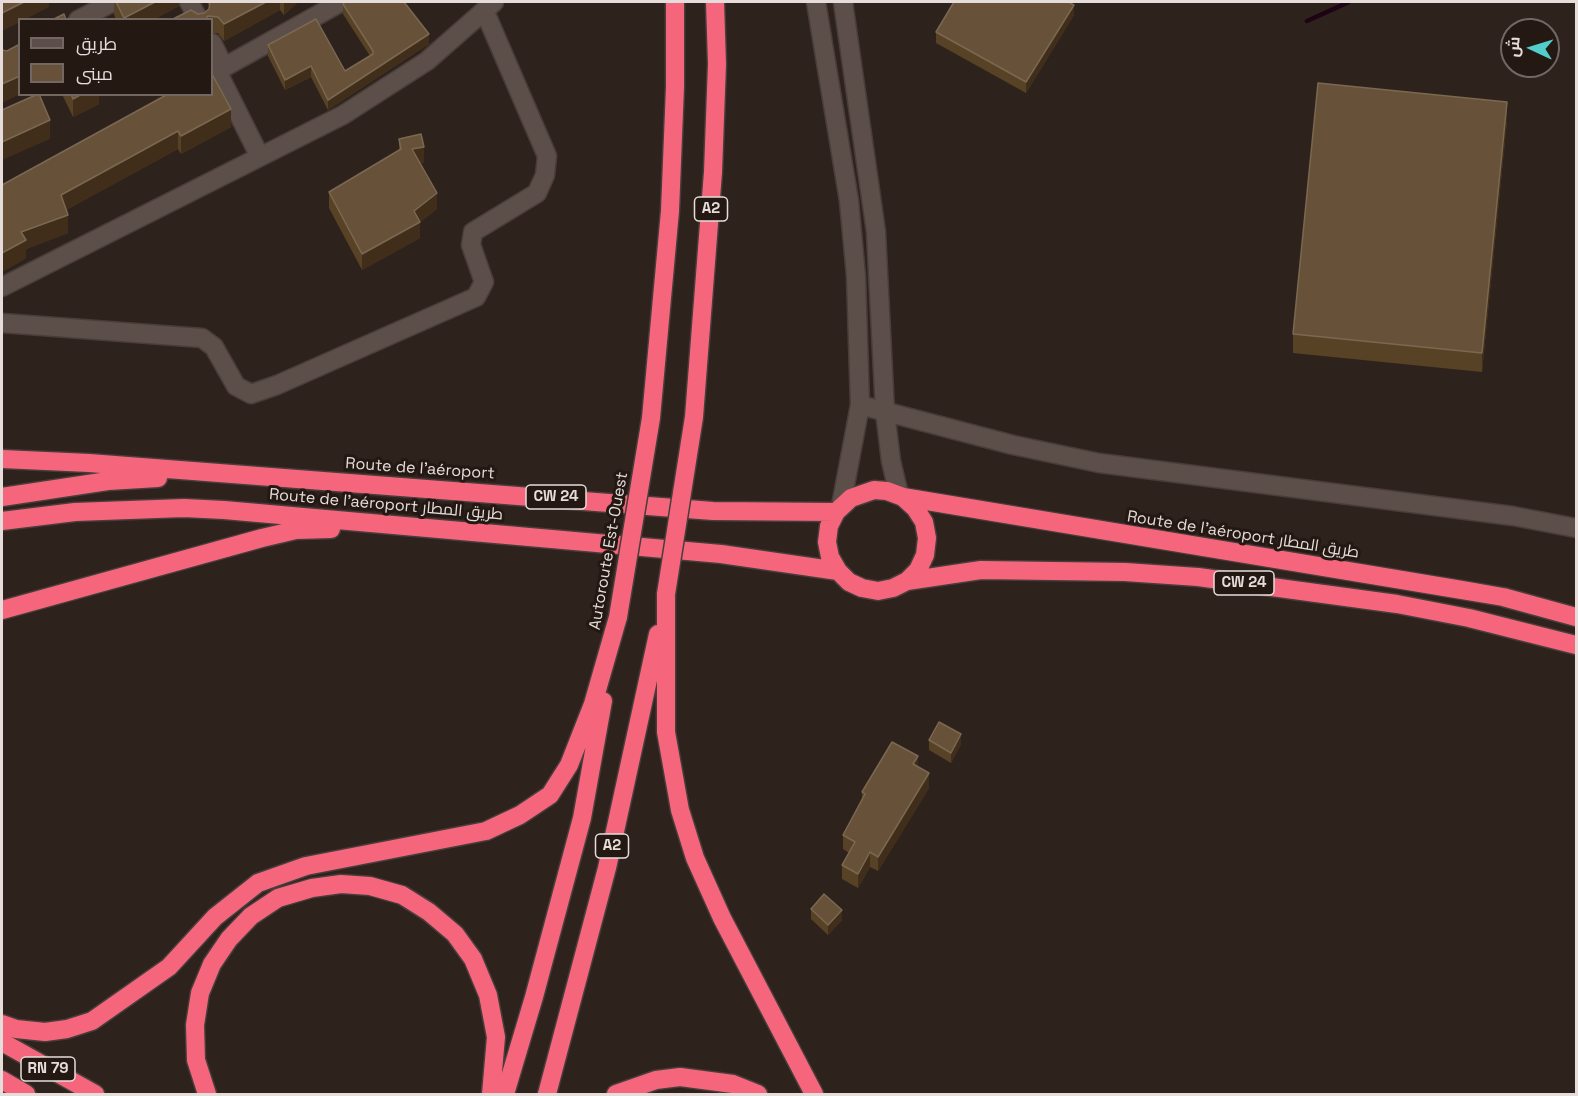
<!DOCTYPE html>
<meta charset="utf-8">
<style>
body{margin:0}
#map{position:relative;width:1578px;height:1096px;overflow:hidden;background:#2e221d;font-family:"Space Grotesk",Cairo,sans-serif}
canvas{display:block}
.frame{position:absolute;inset:0;border:3px solid #e6ddda;pointer-events:none}
.legend{position:absolute;left:18px;top:18px;width:195px;height:78px;box-sizing:border-box;background:#241813;border:2px solid #726763;margin:0;padding:8px 10px;list-style:none;font-size:18px;color:#e6ddda}
.legend li{display:flex;align-items:center;gap:12px;height:30px}
.legend b{width:30px;border:2px solid #726763}
.north{position:absolute;left:1500px;top:18px;width:60px;height:60px;box-sizing:border-box;background:#241813;border:2px solid #726763;border-radius:50%;rotate:274deg;font-size:16px;font-weight:700;line-height:24px;text-align:center;color:#e6ddda}
.north::after{content:'';display:block;margin:auto;width:21px;height:27px;background:#53cdc9;clip-path:polygon(50% 0,100% 100%,50% 72%,0 100%)}
</style>
<div id="map">
<canvas width="1578" height="1096"></canvas>
<div class="frame"></div>
<ul class="legend">
<li><b style="height:8px;background:#5c4e48"></b>طريق</li>
<li><b style="height:16px;background:#675239"></b>مبنى</li>
</ul>
<div class="north">ش</div>
</div>
<script>
const g = document.querySelector('canvas').getContext('2d');
g.lineJoin = 'round';
const poly = rows => new Path2D(rows.map(r => 'M' + r).join(''));
function strokePath(path, color, width, dash) { g.strokeStyle = color; g.lineWidth = width; g.lineCap = dash ? 'butt' : 'round'; g.setLineDash(dash || []); g.stroke(path); }
function paint(path, color) { g.fillStyle = color; g.fill(path, 'evenodd'); }
function write(font, color, halo, rows, align = 'center') {
  g.font = font + ' "Space Grotesk",Cairo,sans-serif'; g.lineWidth = 6; g.setLineDash([]); g.textBaseline = 'middle'; g.strokeStyle = halo; g.fillStyle = color; for (const [text, x, y, turn = 0] of rows) {
    g.save(); g.translate(x, y); g.rotate((+turn || 0) * Math.PI / 180); g.textAlign = isNaN(turn) ? turn : align; if (halo) g.strokeText(text, 0, 0); g.fillText(text, 0, 0); g.restore();
  }
}
const stream = poly([
 [1307,21,1349,2]
]);
const minor = poly([
 [189,2,199,20],
 [816,2,849,201,856,276,860,405,841,506],
 [843,2,876,232,885,412,891,461,899,495],
 [78,20,113,2],
 [212,43,224,67],
 [217,71,259,155],
 [212,74,341,2],
 [2,287,343,115,427,61,494,2],
 [2,323,202,338,214,347,236,386,251,394,277,385,476,297,484,282,471,245,473,232,537,193,545,175,547,156,485,12],
 [860,405,1013,445,1099,463,1513,516,1576,528]
]);
const highway = poly([
 [694,417,713,172,717,64,715,2],
 [651,418,670,211,675,87,675,2],
 [2,459,89,463,713,511,836,512],
 [2,497,108,481,158,478],
 [903,497,1462,590,1503,597,1576,617],
 [2,521,75,512,184,508,224,510,721,554,838,571],
 [907,581,918,570,925,555,927,538,924,522,915,508,903,497,887,491,874,490,851,498,836,512,829,526,827,542,830,557,838,571,849,582,862,588,878,591,893,588,907,581,981,570,1125,572,1198,577,1397,604,1469,618,1576,645],
 [666,594,666,732,680,810,695,858,722,918,814,1094],
 [2,610,262,538,296,530,331,529],
 [2,1024,16,1029,45,1032,67,1029,92,1021,169,967,215,917,258,883,306,866,486,831,520,815,550,795,569,765,593,704,618,617],
 [2,1042,95,1094],
 [2,1080,26,1094],
 [207,1094,196,1060,195,1025,200,993,212,964,229,939,251,916,278,898,312,888,341,884,370,886,402,895,429,912,455,934,473,959,488,995,496,1037,491,1094],
 [505,1094,534,997,582,818,603,701],
 [547,1094,607,868,658,634],
 [616,1094,656,1080,680,1077,733,1084,758,1094]
]);
const highwayBridge = poly([
 [666,594,694,417],
 [618,617,651,418]
]);
const wall = poly([
 [114,2,179,2,179,6,153,20,116,20,114,14],
 [207,2,298,2,284,15,280,10,224,41,218,33,212,33,212,20,171,20,204,13,209,9,209,6],
 [343,4,429,44,328,110,311,77,285,90,268,56,268,45,345,71,370,56,343,14],
 [1074,15,1026,93,936,43,936,32],
 [62,94,99,94,99,104,73,117],
 [168,94,231,127,181,154,178,149,66,210,68,233,26,249,26,258,2,272],
 [1507,121,1482,372,1293,353,1293,334],
 [399,139,424,163,420,163,437,209,420,222,420,238,362,270,329,208,329,192,399,150],
 [929,740,961,744,951,763,929,750],
 [918,767,929,788,878,871,870,867,858,888,842,879,842,865,849,853,843,849,843,835,862,799,862,792],
 [811,909,842,920,828,935,811,919]
]);
const shadedWall = poly([
 [24,2,49,2,49,7,24,20,20,20,20,22,2,31,2,13],
 [155,2,179,2,179,6,153,20,124,20,124,18],
 [266,2,280,2,280,10,224,41,224,24],
 [284,2,298,2,284,15],
 [1074,5,1074,15,1026,93,1026,82],
 [429,34,429,44,328,110,328,100],
 [311,66,311,77,285,90,285,80],
 [20,76,20,94,2,103,2,84],
 [82,94,99,94,99,104,73,117,73,99],
 [1507,102,1507,121,1482,372,1482,353],
 [231,109,231,127,181,154,181,136],
 [50,120,50,139,2,160,2,142],
 [178,131,178,149,61,213,61,195],
 [424,147,424,163,412,165,412,149],
 [437,193,437,209,419,223,420,222,420,238,362,270,362,254,414,211],
 [68,215,68,233,26,249,26,258,2,272,2,253,21,232],
 [961,734,961,744,951,763,951,753],
 [918,756,918,770,913,764],
 [929,773,929,788,878,871,878,857],
 [870,852,870,867,858,888,858,874],
 [842,910,842,920,828,935,828,925]
]);
const building = poly([
 [2,2,24,2,2,13,2,2],
 [116,2,155,2,124,18,116,2],
 [210,2,266,2,224,24,218,17,208,16,205,20,171,20,191,10,198,14,204,13,209,9,210,2],
 [345,2,404,2,429,34,328,100,311,66,285,80,268,45,316,19,345,71,373,54,373,51,343,4,345,2],
 [954,2,1068,2,1074,5,1026,82,936,32,954,2],
 [64,14,66,20,52,20,64,14],
 [20,44,20,76,2,84,2,50,7,51,20,44],
 [212,74,231,109,181,136,178,131,61,195,68,215,21,232,26,240,2,253,2,185,168,94,212,94,212,74],
 [1318,83,1507,102,1482,353,1293,334,1318,83],
 [38,94,39,94,50,120,2,142,2,110,38,94],
 [71,94,82,94,73,99,71,94],
 [421,134,424,147,412,149,437,193,414,211,420,222,362,254,329,192,401,149,399,139,421,134],
 [939,722,961,734,951,753,929,740,939,722],
 [892,742,918,756,913,764,929,773,878,857,870,852,858,874,842,865,855,842,843,835,865,794,862,792,892,742],
 [824,894,842,910,828,925,811,909,824,894]
]);
const shields = [
 [711,209,33],
 [556,497,60],
 [1244,583,60],
 [612,846,33],
 [48,1069,54]
];
const shieldNames = [
 ["A2",711,209],
 ["CW 24",556,497],
 ["CW 24",1244,583],
 ["A2",612,846],
 ["RN 79",48,1069]
];
const streetNames = [
 ["Route de l'aéroport",420,469,4],
 ["Route de l'aéroport طريق المطار",386,505,5],
 ["Route de l'aéroport طريق المطار",1243,535,9],
 ["Autoroute Est-Ouest",609,551,-80]
];
strokePath(stream, '#1d0314', 4.5);
strokePath(minor, '#483d3a', 21);
strokePath(highway, '#483d3a', 21);
strokePath(minor, '#5c4e48', 18);
strokePath(highway, '#f5667d', 18);
strokePath(highwayBridge, '#483d3a', 21, []);
strokePath(highwayBridge, '#f5667d', 18);
paint(wall, '#584226');
paint(shadedWall, '#412e1a');
paint(building, '#675239');
strokePath(building, '#7b6852', 1.5);
for (const [x, y, w] of shields) { const box = new Path2D(); box.roundRect(x - w / 2, y - 12, w, 24, 4.5); g.fillStyle = '#241813'; g.fill(box); strokePath(box, '#e6ddda', 1.5); }
write('bold 15px', '#e6ddda', null, shieldNames);
write('16px', '#e6ddda', '#241813', streetNames);
</script>
